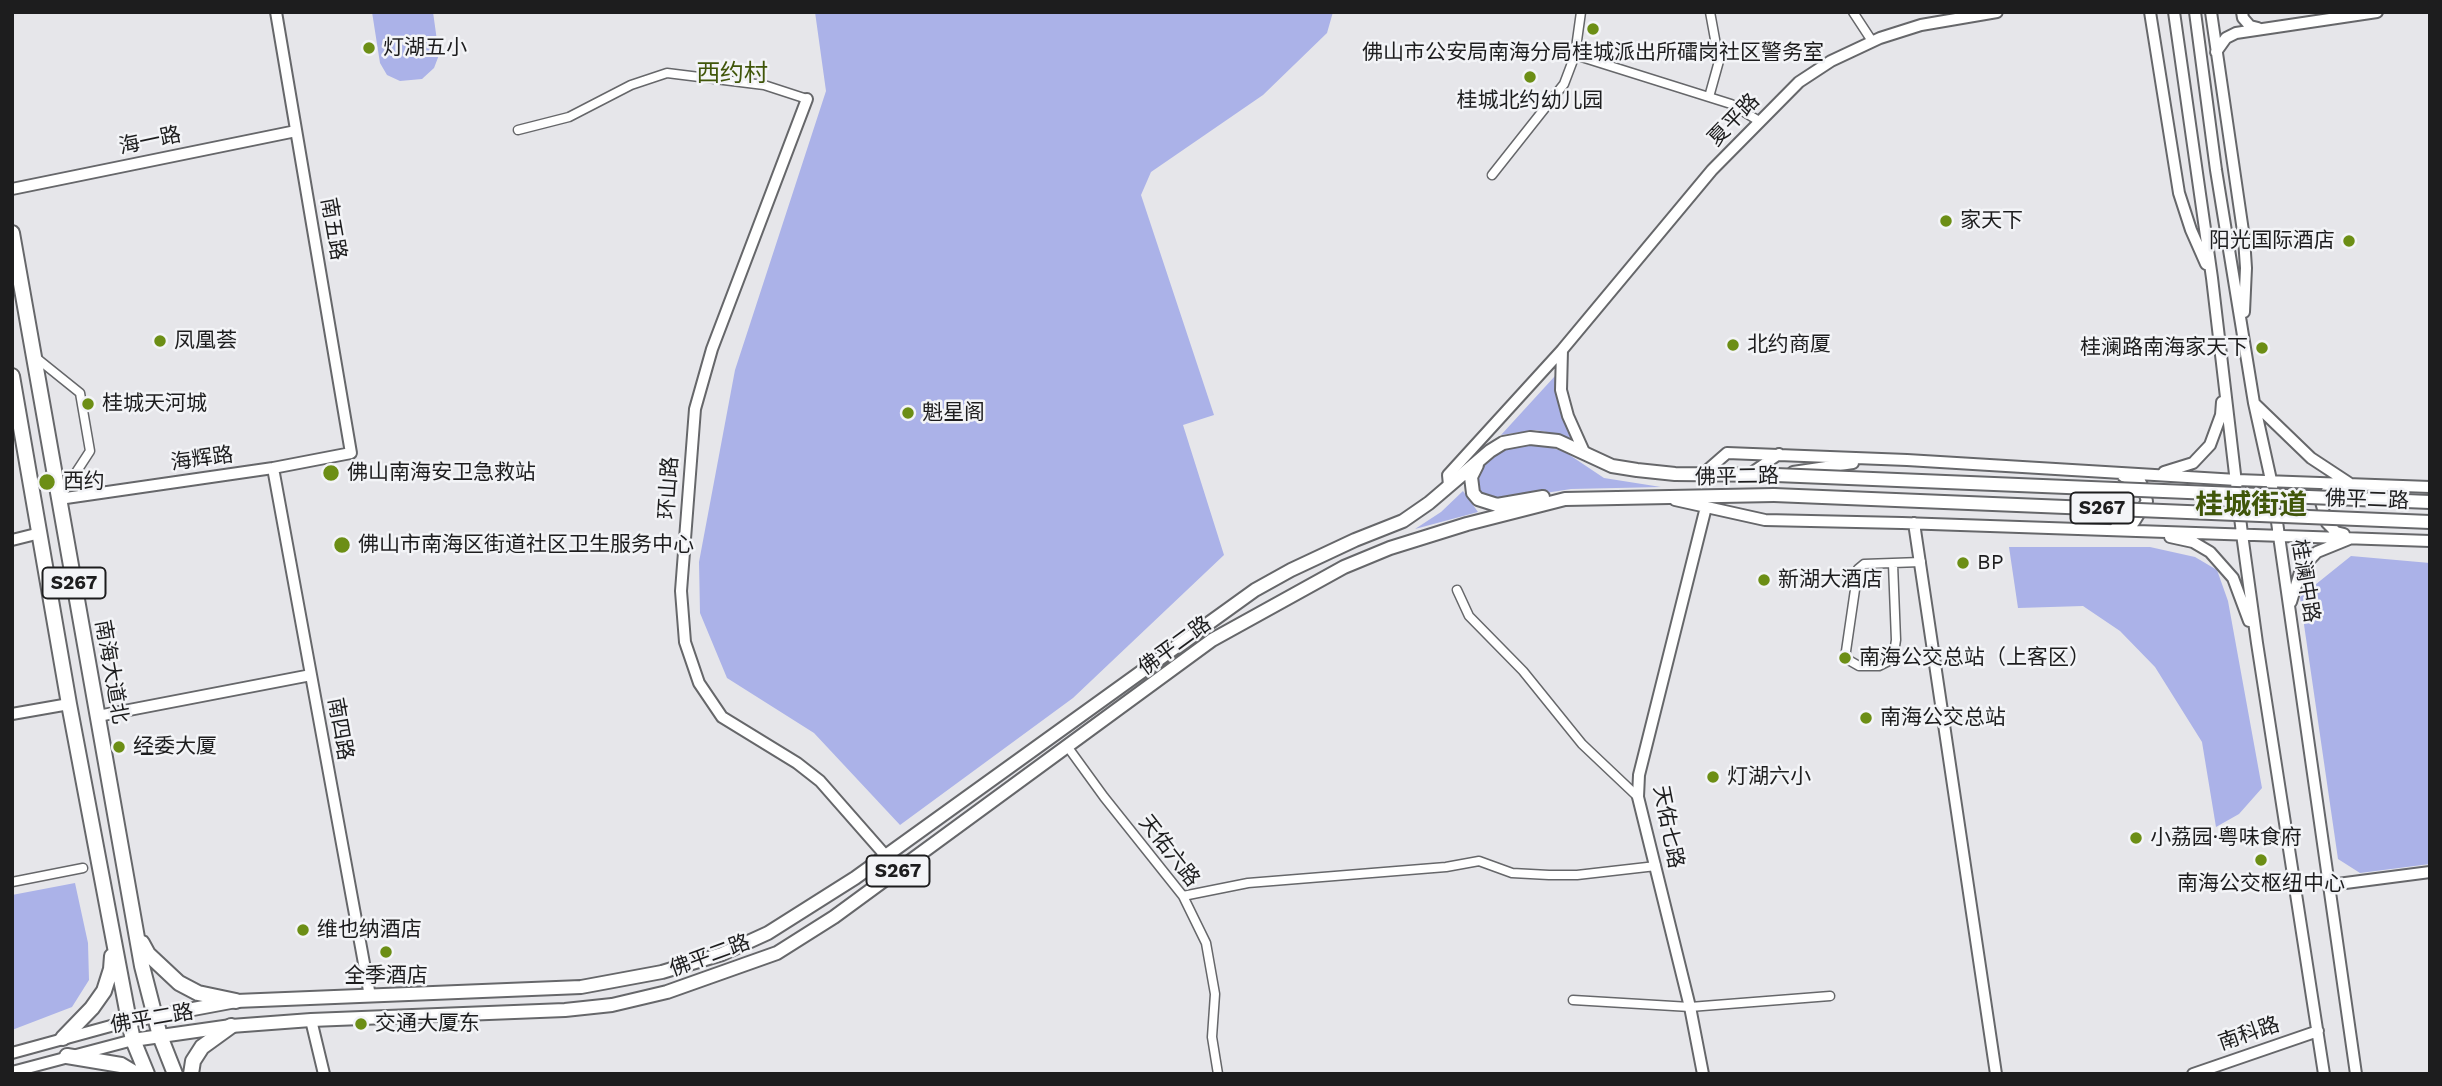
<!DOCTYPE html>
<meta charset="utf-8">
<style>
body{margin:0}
#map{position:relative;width:2442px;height:1086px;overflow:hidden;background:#e6e6ea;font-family:"Work Sans",sans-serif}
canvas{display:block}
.frame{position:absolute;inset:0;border:14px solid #1d1d1e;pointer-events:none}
</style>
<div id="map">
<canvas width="2442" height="1086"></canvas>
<div class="frame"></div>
</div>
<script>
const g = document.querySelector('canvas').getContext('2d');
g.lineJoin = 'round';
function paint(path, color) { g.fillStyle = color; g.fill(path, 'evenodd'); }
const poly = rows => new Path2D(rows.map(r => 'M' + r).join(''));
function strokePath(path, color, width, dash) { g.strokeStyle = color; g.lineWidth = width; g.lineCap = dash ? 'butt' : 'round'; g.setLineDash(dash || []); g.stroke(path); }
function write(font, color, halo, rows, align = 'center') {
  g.font = font + ' "Work Sans","Noto Sans SC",sans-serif'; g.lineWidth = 5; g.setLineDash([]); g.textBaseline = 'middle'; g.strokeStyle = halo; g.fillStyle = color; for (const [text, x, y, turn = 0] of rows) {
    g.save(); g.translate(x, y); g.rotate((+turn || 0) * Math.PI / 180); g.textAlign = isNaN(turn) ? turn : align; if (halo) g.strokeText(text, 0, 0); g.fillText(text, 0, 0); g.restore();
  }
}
const green = poly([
 [372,12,433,12,439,55,434,68,422,79,400,81,387,75,380,63],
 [815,12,1333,12,1327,33,1263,95,1151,172,1141,195,1214,415,1183,425,1224,555,1073,698,900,825,814,733,727,678,700,613,699,562,735,370,826,91],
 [1555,376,1560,412,1574,440,1557,434,1536,430,1501,435],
 [1527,444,1544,445,1565,452,1604,478,1661,487,1571,489,1494,501,1483,497,1478,490,1475,479,1480,467,1489,459,1509,447],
 [1463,491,1478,512,1415,529,1441,512],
 [2009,547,2150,547,2195,557,2217,570,2228,601,2262,788,2239,814,2216,827,2202,742,2155,667,2120,631,2083,606,2018,608],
 [2351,556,2430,563,2430,864,2360,873,2338,859,2300,597],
 [75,883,88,943,89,980,72,1007,12,1030,12,895]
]);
const street = poly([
 [1853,12,1872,41],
 [1575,55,1731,104,1759,121],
 [1709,97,1719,61,1710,12],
 [518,130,569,117,631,85,667,73,764,85,807,99],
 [1492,175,1564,84,1575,55,1581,12],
 [34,356,80,393,90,451,60,497],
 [1893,564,1896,640,1893,659,1879,666,1859,666,1845,658,1858,569,1864,564,1921,562],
 [1457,590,1469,616,1523,671,1582,744,1638,797],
 [1067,746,1104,797,1183,896,1206,943,1215,994,1212,1037,1218,1074],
 [12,882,83,868],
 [1183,896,1248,883,1446,867,1479,861,1512,873,1549,875,1577,875,1656,866],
 [1573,1000,1690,1007,1830,996]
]);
const secondary = poly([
 [2150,12,2179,193,2191,230,2206,264],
 [2174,12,2212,278,2242,534,2257,643,2324,1074],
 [2195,12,2216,170,2254,403,2271,480,2356,1074],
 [2211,12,2244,238,2246,268,2244,312],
 [2242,12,2243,18,2250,26,2258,28],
 [2216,52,2226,38,2236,33,2377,12],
 [807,99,712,349,695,409,681,591,685,642,699,683,722,717,797,763,820,781,885,855],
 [12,189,296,131],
 [1562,350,1561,390,1568,416,1585,454],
 [2254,403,2311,458,2349,483],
 [273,468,370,996],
 [1793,472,1853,463],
 [2164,472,2193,463,2210,445,2221,415,2222,402],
 [1703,474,1727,453,1907,460,2237,480,2430,487],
 [1750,474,1779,454],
 [1449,485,1448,475,1562,350,1712,170,1799,82,1831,61,1880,38,1921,25,1997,12],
 [2327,491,2321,502,2327,523,2336,532,2344,534],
 [59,499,273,468,351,453,276,12],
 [1675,500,1765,520,1902,523,2430,541],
 [1914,523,1996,1074],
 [2116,527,2134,522,2147,501,2141,483,2123,476],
 [2170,537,2193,542,2210,552,2233,578,2249,621],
 [12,540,40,533],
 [2291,602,2301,569,2317,552,2349,539],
 [12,714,69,704],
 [98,716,311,675],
 [2330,885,2430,872],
 [311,1020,324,1074],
 [12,1053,129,1021],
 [12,1072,133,1040],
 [1703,1074,1690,1007,1638,797,1639,775,1706,507],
 [2193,1074,2318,1031]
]);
const primary = poly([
 [1477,465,1471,477,1473,493,1478,499,1497,505,1543,497],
 [129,1021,236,1001,581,987,662,972,722,954,768,933,855,878,1255,590,1291,570,1355,540,1403,521,1429,503,1490,451,1503,443,1530,438,1558,441,1612,466,1637,470,1675,474,1776,475],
 [133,1040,231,1026,311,1020,565,1010,612,1005,667,992,777,953,834,917,1212,640,1344,567,1390,548,1467,524,1565,499,1774,495]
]);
const highway = poly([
 [12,233,142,966,160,1036,175,1074],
 [12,376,69,704,129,1021,133,1040,147,1074],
 [142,943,148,954,179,983,198,993,236,1001],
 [63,1038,92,1008,104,991,111,969,112,956],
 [67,1056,121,1065,136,1074],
 [191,1074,193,1061,202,1047,231,1026]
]);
const primaryBridge = poly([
 [1776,475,2430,502],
 [1774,495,2430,522]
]);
const markers = [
 [1593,29,7,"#6c8e15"],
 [369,48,7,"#6c8e15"],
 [1530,77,7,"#6c8e15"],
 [1946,221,7,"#6c8e15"],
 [2349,241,7,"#6c8e15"],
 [160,341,7,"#6c8e15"],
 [1733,345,7,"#6c8e15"],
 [2262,348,7,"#6c8e15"],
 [88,404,7,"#6c8e15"],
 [908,413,7,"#6c8e15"],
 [331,473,9,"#6c8e15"],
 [47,482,9,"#6c8e15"],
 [342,545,9,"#6c8e15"],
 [1963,563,7,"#6c8e15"],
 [1764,580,7,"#6c8e15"],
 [1845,658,7,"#6c8e15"],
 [1866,718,7,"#6c8e15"],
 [119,747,7,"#6c8e15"],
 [1713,777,7,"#6c8e15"],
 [2136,838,7,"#6c8e15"],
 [2261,860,7,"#6c8e15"],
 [303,930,7,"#6c8e15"],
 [386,952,7,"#6c8e15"],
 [361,1024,7,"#6c8e15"]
];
const shields = [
 [2102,508,63],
 [74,583,63],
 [898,871,63]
];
const shieldNames = [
 ["S267",2102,508],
 ["S267",74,583],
 ["S267",898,871]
];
const poiNames = [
 ["灯湖五小",383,48],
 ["佛山市公安局南海分局桂城派出所礌岗社区警务室",1593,53,"center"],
 ["桂城北约幼儿园",1530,101,"center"],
 ["家天下",1960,221],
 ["阳光国际酒店",2335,241,"right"],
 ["凤凰荟",174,341],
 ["北约商厦",1747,345],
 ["桂澜路南海家天下",2248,348,"right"],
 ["桂城天河城",102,404],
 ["魁星阁",922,413],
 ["佛山南海安卫急救站",347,473],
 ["西约",63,482],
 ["佛山市南海区街道社区卫生服务中心",358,545],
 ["BP",1977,563],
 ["新湖大酒店",1778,580],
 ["南海公交总站（上客区）",1859,658],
 ["南海公交总站",1880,718],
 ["经委大厦",133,747],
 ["灯湖六小",1727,777],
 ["小荔园·粤味食府",2150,838],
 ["南海公交枢纽中心",2261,884,"center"],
 ["维也纳酒店",317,930],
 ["全季酒店",386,976,"center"],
 ["交通大厦东",375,1024]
];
const streetNames = [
 ["夏平路",1734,120,-46],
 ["海一路",150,141,-12],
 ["南五路",333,229,80],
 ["海辉路",202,459,-8],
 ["佛平二路",1737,477,-1],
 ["环山路",669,488,-86],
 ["佛平二路",2367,500,2],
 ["桂澜中路",2305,581,81],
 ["佛平二路",1175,646,-36],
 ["南海大道北",111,672,80],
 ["南四路",340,729,80],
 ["天佑七路",1668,827,79],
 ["天佑六路",1169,851,52],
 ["佛平二路",710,956,-20],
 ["佛平二路",152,1019,-10],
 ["南科路",2249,1034,-19]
];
const quarterNames = [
 ["西约村",732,74]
];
const districtNames = [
 ["桂城街道",2251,506]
];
paint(green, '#abb2e8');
strokePath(street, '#66676a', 11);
strokePath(secondary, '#66676a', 14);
strokePath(primary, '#66676a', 16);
strokePath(highway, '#66676a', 18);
strokePath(street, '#fff', 8);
strokePath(secondary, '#fff', 10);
strokePath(primary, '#fff', 12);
strokePath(highway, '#fff', 14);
strokePath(primaryBridge, '#66676a', 16, []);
strokePath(primaryBridge, '#fff', 12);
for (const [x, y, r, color] of markers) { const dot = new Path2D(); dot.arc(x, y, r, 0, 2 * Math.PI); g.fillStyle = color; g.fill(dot); strokePath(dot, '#f3f4f7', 2.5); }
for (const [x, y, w] of shields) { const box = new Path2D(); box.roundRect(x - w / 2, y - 15.5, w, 31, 5); g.fillStyle = '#f3f4f7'; g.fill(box); strokePath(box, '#1d1d1e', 2); }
write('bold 19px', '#1d1d1e', null, shieldNames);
write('21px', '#1d1d1e', '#f3f4f7', poiNames, 'left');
write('21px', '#1d1d1e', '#f3f4f7', streetNames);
write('24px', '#40560a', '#f3f4f7', quarterNames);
write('bold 28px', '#40560a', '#f3f4f7', districtNames);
</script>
